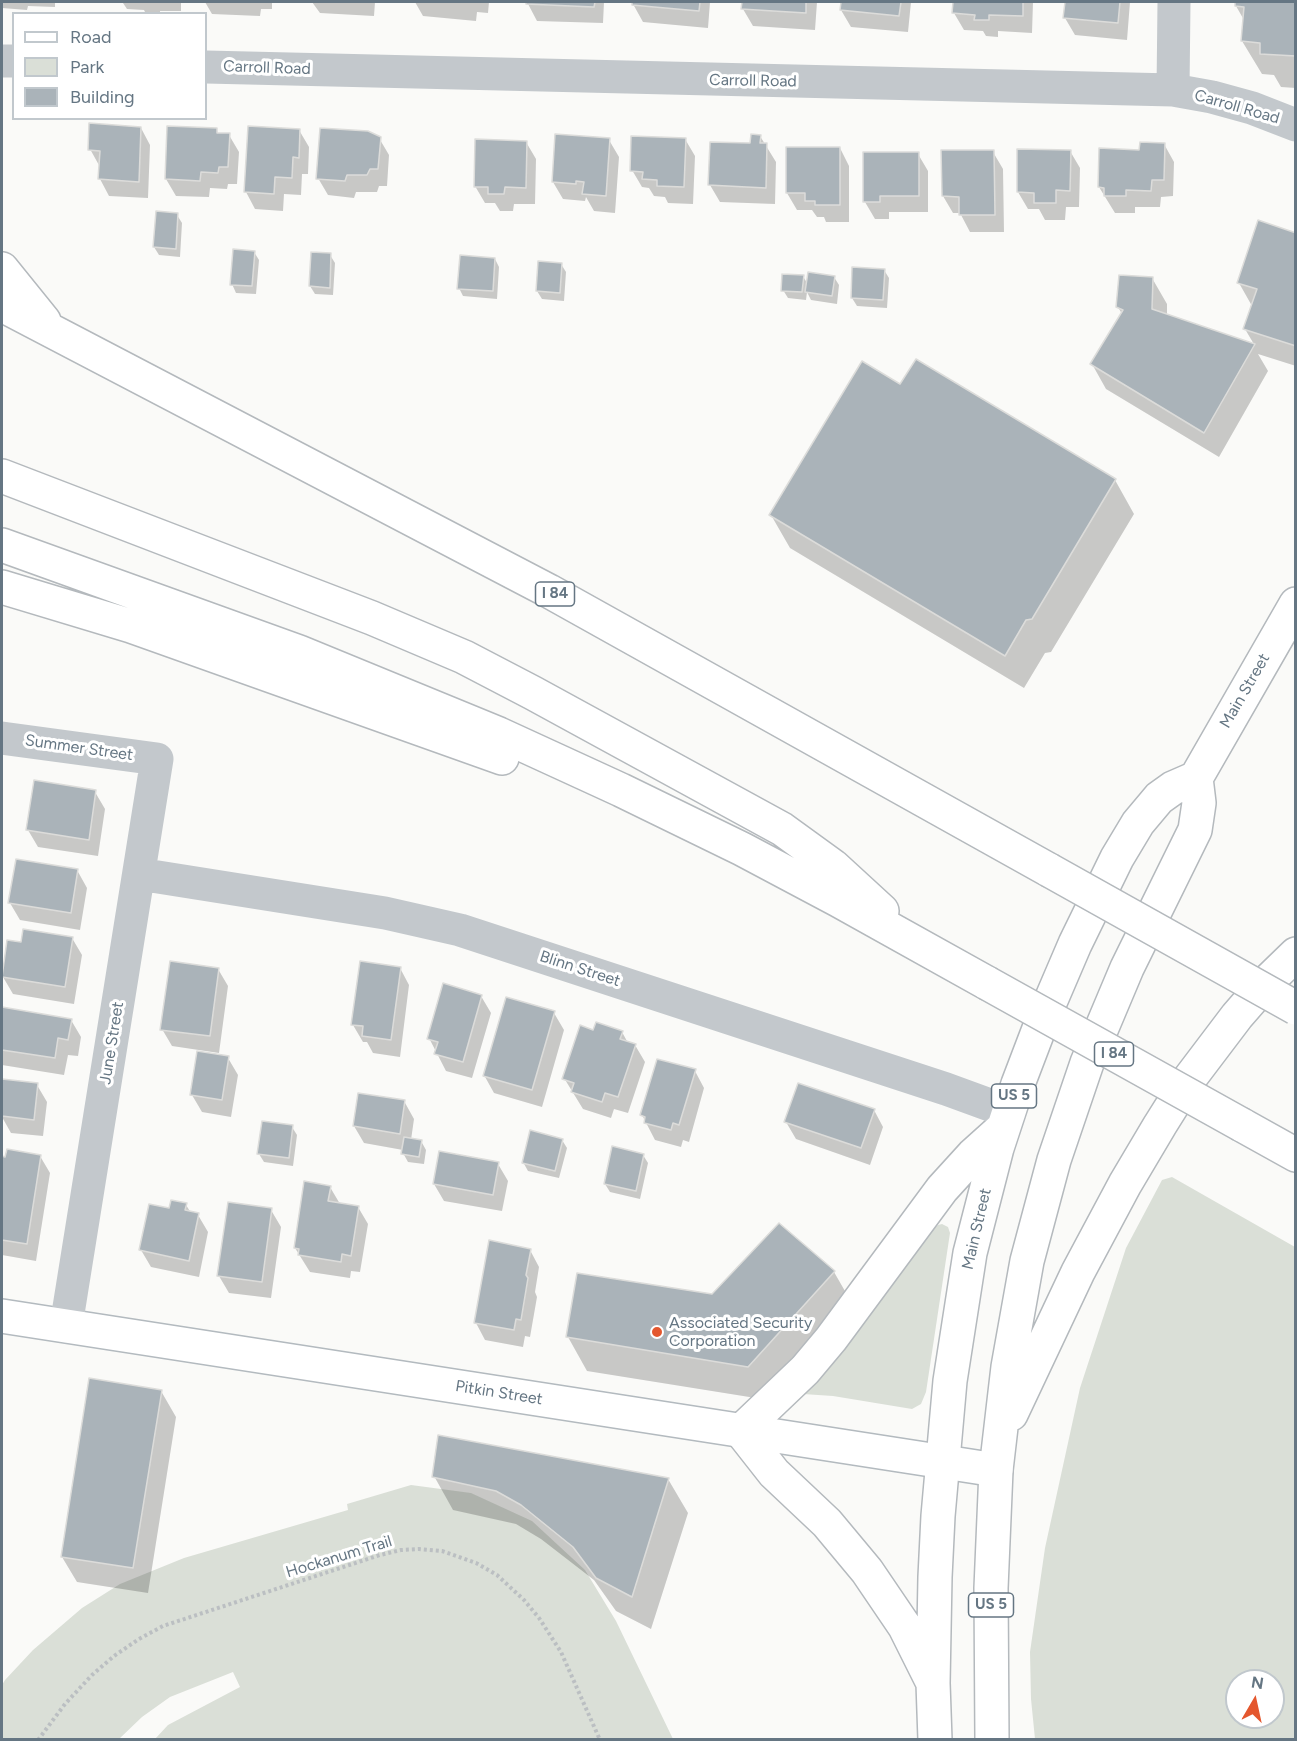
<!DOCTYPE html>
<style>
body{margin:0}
#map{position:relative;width:1297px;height:1741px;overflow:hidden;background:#fafaf8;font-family:Figtree,sans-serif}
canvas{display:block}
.frame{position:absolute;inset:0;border:3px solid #657683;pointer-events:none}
.legend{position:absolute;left:12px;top:12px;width:195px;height:108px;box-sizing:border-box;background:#fff;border:2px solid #c1c8cd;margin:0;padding:8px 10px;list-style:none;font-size:18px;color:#657683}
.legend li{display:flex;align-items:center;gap:12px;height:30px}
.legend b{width:30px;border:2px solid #c1c8cd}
.north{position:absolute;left:1225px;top:1669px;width:60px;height:60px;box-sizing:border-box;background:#fff;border:2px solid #c1c8cd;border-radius:50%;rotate:9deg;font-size:16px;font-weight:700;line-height:24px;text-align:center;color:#657683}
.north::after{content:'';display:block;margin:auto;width:21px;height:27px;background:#e4572e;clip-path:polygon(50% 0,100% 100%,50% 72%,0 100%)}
</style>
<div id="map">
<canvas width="1297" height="1741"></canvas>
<div class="frame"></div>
<ul class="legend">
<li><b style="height:8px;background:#fff"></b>Road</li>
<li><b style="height:16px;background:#dadfd7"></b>Park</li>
<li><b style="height:16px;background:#aab3b9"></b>Building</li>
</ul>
<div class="north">N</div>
</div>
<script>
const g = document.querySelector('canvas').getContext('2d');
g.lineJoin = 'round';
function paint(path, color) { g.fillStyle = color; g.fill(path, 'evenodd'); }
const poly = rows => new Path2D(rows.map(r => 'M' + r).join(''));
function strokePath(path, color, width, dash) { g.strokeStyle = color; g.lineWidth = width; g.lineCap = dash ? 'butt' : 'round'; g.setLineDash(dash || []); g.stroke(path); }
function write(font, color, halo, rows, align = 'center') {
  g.font = font + ' Figtree,sans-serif'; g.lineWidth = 6; g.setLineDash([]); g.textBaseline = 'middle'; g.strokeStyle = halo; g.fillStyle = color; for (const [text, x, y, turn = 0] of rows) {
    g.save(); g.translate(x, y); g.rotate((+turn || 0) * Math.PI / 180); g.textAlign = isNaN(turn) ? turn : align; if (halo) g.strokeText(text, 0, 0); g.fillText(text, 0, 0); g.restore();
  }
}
const green = poly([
 [1172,1177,1295,1247,1295,1739,1035,1739,1031,1699,1030,1652,1045,1548,1080,1388,1126,1248,1162,1180],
 [1237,1681,1273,1681,1273,1717,1237,1717],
 [942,1224,948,1227,950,1233,926,1392,921,1404,912,1409,833,1396,803,1394,932,1230,938,1225],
 [411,1485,471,1493,532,1521,585,1570,616,1621,673,1739,155,1739,168,1725,240,1687,233,1672,170,1697,142,1717,119,1739,2,1739,2,1685,5,1680,33,1650,82,1608,120,1584,184,1558,348,1510,347,1504]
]);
const shadow = poly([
 [2,2,55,2,55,7,28,6,27,10,2,8],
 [115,2,181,2,181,11,160,11,160,14,146,14,144,10,127,9,123,3],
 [205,2,272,2,272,9,261,9,260,16,212,14],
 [312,2,375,2,374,16,320,13],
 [415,2,489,2,488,13,477,12,476,21,423,16],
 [527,2,604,2,603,23,537,21],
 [633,2,710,2,708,28,643,22,633,4],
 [743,2,817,2,815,30,753,26,743,9],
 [842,2,911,2,908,32,851,27,841,10],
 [954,2,1033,2,1032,33,998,31,998,37,986,36,983,31,964,30,954,13],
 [1066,2,1130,2,1127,40,1075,35,1065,18],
 [1236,2,1296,2,1296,88,1281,87,1274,75,1262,74,1242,41,1244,20,1236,6],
 [141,128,150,145,148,198,109,196,100,179,100,167,90,149],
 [216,130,219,134,229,135,239,152,237,184,228,184,227,189,210,188,209,197,176,196,166,179],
 [299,130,309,147,308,174,302,174,301,195,284,194,283,211,255,209,246,192],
 [760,136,776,162,775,204,720,202,710,185],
 [379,138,389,155,387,186,379,186,377,192,356,192,354,198,328,195,318,178],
 [685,139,695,156,693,204,668,203,665,197,654,196,649,188,642,187,632,170],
 [609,140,619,157,615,213,594,211,586,197,585,201,563,199,553,182],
 [526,142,536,159,535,204,514,204,513,211,500,211,495,203,485,203,475,186],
 [1164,144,1174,162,1173,196,1161,197,1160,207,1135,207,1135,213,1115,213,1099,187,1141,151],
 [840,148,849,166,849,222,826,222,824,217,817,217,812,210,797,210,787,193],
 [1070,151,1080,168,1079,207,1066,207,1065,220,1045,220,1039,209,1028,209,1018,192],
 [993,152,1003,169,1004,232,970,232,960,213,953,213,943,196],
 [918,154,928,171,928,212,889,212,889,219,875,219,865,202],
 [177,215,182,223,180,257,159,255,154,247],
 [1296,235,1296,366,1258,354,1268,371,1219,457,1106,389,1092,364,1122,314,1118,307,1152,278,1167,304,1167,316,1255,346,1245,329,1252,306,1239,283],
 [254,252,259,260,256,294,236,293,232,284],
 [330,255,335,263,333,295,315,294,310,286],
 [495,259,499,267,497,299,463,296,459,288],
 [561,264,566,272,564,301,542,299,537,291],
 [884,270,889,278,887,308,857,306,852,298],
 [803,276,808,285,834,277,839,285,837,304,811,300,807,292,806,300,788,298,783,290],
 [901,386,1115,480,1134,514,1051,652,1045,653,1024,688,790,548,771,515],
 [95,792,105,809,98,856,38,847,28,830],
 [77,870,87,888,80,930,20,920,10,903],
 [72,938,82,955,74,1004,13,994,3,977,22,944],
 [400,968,409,985,400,1057,373,1053,367,1042,363,1042,353,1025],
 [218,969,228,986,219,1053,172,1046,162,1029],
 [481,996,491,1013,472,1078,446,1071,429,1038],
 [2,1009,71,1020,81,1037,78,1056,68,1055,64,1075,2,1065],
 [554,1013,564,1030,542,1107,494,1093,484,1075],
 [622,1032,628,1043,635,1045,645,1062,628,1113,614,1109,611,1118,583,1109,564,1078],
 [228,1058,238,1075,231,1117,202,1112,192,1095],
 [695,1071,704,1088,689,1142,683,1140,681,1147,655,1140,642,1115],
 [3,1080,37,1085,47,1102,43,1136,11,1133,2,1117],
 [404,1101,414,1119,411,1140,421,1141,426,1150,424,1164,408,1162,403,1153,403,1150,364,1143,354,1126],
 [874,1110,883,1127,870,1165,796,1139,786,1122],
 [292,1127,297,1135,293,1166,264,1162,259,1154],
 [562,1140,567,1148,559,1178,528,1171,523,1162],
 [643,1155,648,1163,640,1199,610,1192,605,1184],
 [40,1156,50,1173,36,1261,2,1255,2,1158],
 [498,1164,508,1181,502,1211,444,1201,434,1184],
 [330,1187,340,1204,358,1207,368,1224,360,1272,351,1271,350,1278,310,1272,295,1248],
 [186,1205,191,1213,198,1215,208,1232,199,1277,151,1267,141,1250,170,1210],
 [271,1210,281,1227,271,1298,229,1293,219,1276],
 [530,1250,539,1267,535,1292,537,1297,530,1337,525,1336,523,1347,485,1340,476,1323],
 [834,1272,853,1305,768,1400,587,1371,568,1337,712,1296],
 [161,1391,176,1417,148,1593,77,1582,62,1557],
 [434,1476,668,1479,688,1513,651,1629,616,1611,594,1580,541,1539,516,1524,453,1510]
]);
const building = poly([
 [526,2,595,2,594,7,526,4,526,2],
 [632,2,700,2,699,11,632,5,632,2],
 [742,2,806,2,806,13,741,9,742,2],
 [841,2,901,2,899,16,840,10,841,2],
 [953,2,1023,2,1023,16,989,15,989,20,974,20,975,15,952,13,953,2],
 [1065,2,1120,2,1118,23,1063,18,1065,2],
 [1235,2,1296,2,1296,56,1260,54,1260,43,1241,41,1244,7,1235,6,1235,2],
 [89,123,141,127,139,182,98,179,100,151,88,150,89,123],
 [167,126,217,128,217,133,230,133,228,167,219,167,218,173,201,172,200,181,165,179,167,126],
 [248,126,300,129,299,158,293,157,292,178,275,177,274,194,244,192,248,126],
 [320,128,368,131,381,137,378,169,370,169,367,175,347,175,345,181,316,179,320,128],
 [555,134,610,138,606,196,582,194,584,182,576,181,576,184,552,182,555,134],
 [751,134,761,135,760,143,767,143,766,188,708,185,710,142,750,143,751,134],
 [631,136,686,138,684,187,657,186,657,180,642,179,643,172,630,171,631,136],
 [475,139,527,141,526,188,505,187,504,194,488,194,488,187,474,187,475,139],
 [1140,142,1165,143,1164,180,1152,180,1151,191,1126,190,1126,196,1104,196,1104,188,1098,187,1099,148,1139,150,1140,142],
 [786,147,840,147,840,205,815,205,815,201,805,201,805,193,786,193,786,147],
 [1017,149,1071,150,1070,191,1056,190,1056,203,1034,203,1034,193,1017,192,1017,149],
 [941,150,994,150,995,215,959,215,959,197,942,196,941,150],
 [863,152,919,152,919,196,880,196,880,202,863,202,863,152],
 [156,211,178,213,176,249,153,247,156,211],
 [1258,220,1296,233,1296,346,1243,329,1257,289,1237,283,1258,220],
 [233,249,255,251,252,286,230,285,233,249],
 [311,252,331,253,330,288,309,286,311,252],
 [460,255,495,258,493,291,457,289,460,255],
 [538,261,562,263,560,293,536,291,538,261],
 [852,267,885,269,883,300,851,298,852,267],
 [808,272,835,276,832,296,805,292,808,272],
 [782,274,804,275,802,292,781,291,782,274],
 [1119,275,1153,277,1152,309,1255,344,1204,433,1090,364,1123,310,1116,307,1119,275],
 [916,359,1116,479,1032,619,1026,620,1005,656,769,515,862,361,900,384,916,359],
 [34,780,96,790,89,840,26,830,34,780],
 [16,859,78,869,71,913,8,903,16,859],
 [23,929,73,937,65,987,2,977,7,940,21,942,23,929],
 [170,961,219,968,210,1036,160,1030,170,961],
 [360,961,401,967,391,1040,362,1036,363,1026,351,1025,360,961],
 [443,983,482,995,463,1062,434,1054,438,1042,427,1039,443,983],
 [506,997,555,1011,532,1090,483,1076,506,997],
 [2,1007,72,1019,68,1040,58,1038,55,1058,2,1050,2,1007],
 [596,1022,623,1031,620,1039,636,1044,618,1097,605,1093,602,1102,571,1092,574,1083,562,1079,580,1025,593,1030,596,1022],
 [197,1051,229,1056,222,1100,190,1095,197,1051],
 [657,1059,696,1069,679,1125,673,1123,671,1130,644,1123,645,1117,640,1115,657,1059],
 [2,1079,38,1083,34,1120,2,1116,2,1079],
 [798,1083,875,1109,861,1148,784,1122,798,1083],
 [358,1093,405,1100,400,1134,353,1126,358,1093],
 [262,1121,293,1125,289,1158,257,1154,262,1121],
 [530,1130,563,1139,555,1171,522,1163,530,1130],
 [404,1137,422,1140,419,1157,401,1154,404,1137],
 [612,1146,644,1154,636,1191,604,1184,612,1146],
 [7,1149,41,1155,27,1244,2,1240,2,1156,5,1157,7,1149],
 [439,1151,499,1162,493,1195,433,1184,439,1151],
 [304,1181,331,1186,328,1201,359,1206,351,1256,342,1254,341,1262,298,1255,299,1249,294,1248,304,1181],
 [171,1200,187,1203,185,1210,199,1213,189,1261,139,1250,149,1204,169,1208,171,1200],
 [228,1202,272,1208,262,1282,217,1276,228,1202],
 [779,1223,835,1271,748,1367,566,1337,577,1273,712,1294,779,1223],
 [489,1240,531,1249,526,1275,528,1278,521,1320,516,1319,514,1330,474,1323,489,1240],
 [89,1378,162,1390,133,1568,61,1557,89,1378],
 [438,1435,669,1478,632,1597,596,1578,573,1547,521,1505,496,1491,432,1477,438,1435]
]);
const path = poly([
 [38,1740,65,1704,92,1675,114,1656,139,1639,163,1626,380,1555,401,1550,419,1549,442,1551,476,1563,497,1575,524,1600,539,1618,561,1652,600,1740]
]);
const street = poly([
 [2,61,14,61],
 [206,67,1173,90,1212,97,1252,108,1296,125],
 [1173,90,1174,2],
 [2,738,157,759,66,1326],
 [139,874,385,913,460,930,946,1089,1009,1112]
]);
const secondary = poly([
 [2,1316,996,1470]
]);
const highway = poly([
 [2,269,44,321],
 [2,305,549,591,1049,870],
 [2,476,372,618,464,657,533,693,782,829,833,866,882,911],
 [2,545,299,652,499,734,621,790,742,849,838,900,987,983],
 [2,587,131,626,502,758],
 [1242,1125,1296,1155],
 [1011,1414,1078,1272,1125,1184,1160,1125,1187,1082,1237,1016,1264,985,1296,954],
 [931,1679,905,1627,867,1571,827,1523,774,1473,741,1431,805,1370,831,1339,942,1189,973,1155,1003,1128],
 [935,1740,933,1683,935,1577,938,1516,950,1381,970,1253,997,1148,1018,1084,1042,1021,1075,944,1117,858,1138,823,1159,798,1173,788,1196,778,1296,604],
 [992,1740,991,1588,996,1470,1008,1367,1027,1261,1054,1160,1087,1063,1127,968,1195,830,1199,803,1196,778]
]);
const highwayBridge = poly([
 [1049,870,1296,1008],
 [987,983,1242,1125]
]);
const markers = [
 [657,1332,6,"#e4572e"]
];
const shields = [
 [555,594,39],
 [1114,1054,39],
 [1014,1096,45],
 [991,1605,45]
];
const shieldNames = [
 ["I 84",555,594],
 ["I 84",1114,1054],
 ["US 5",1014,1096],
 ["US 5",991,1605]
];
const streetNames = [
 ["Carroll Road",267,68,2],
 ["Carroll Road",753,81,1],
 ["Carroll Road",1237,107,16],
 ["Main Street",1245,691,-60],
 ["Summer Street",79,748,8],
 ["Blinn Street",580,969,18],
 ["June Street",112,1043,-81],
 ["Main Street",977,1229,-77],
 ["Pitkin Street",499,1393,9],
 ["Hockanum Trail",339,1557,-17]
];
const poiNames = [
 ["Associated Security",669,1323],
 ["Corporation",669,1341]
];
paint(green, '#dadfd7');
paint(shadow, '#0003');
paint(building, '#aab3b9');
strokePath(building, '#dcdcda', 1.5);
strokePath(secondary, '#b3babf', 36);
strokePath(highway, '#b4b9bd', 36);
strokePath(path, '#bbbfc2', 4, [3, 3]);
strokePath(street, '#c3c8cc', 33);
strokePath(secondary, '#fff', 33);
strokePath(highway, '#fff', 33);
strokePath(highwayBridge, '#b4b9bd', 36, []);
strokePath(highwayBridge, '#fff', 33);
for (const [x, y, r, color] of markers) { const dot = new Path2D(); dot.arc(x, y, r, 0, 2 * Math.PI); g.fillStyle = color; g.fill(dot); strokePath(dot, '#fff', 2); }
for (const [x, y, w] of shields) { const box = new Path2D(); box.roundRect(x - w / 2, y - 12, w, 24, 4.5); g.fillStyle = '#fff'; g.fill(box); strokePath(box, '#657683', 1.5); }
write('bold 15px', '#657683', null, shieldNames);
write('16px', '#657683', '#fff', streetNames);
write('16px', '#657683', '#fff', poiNames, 'left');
</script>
